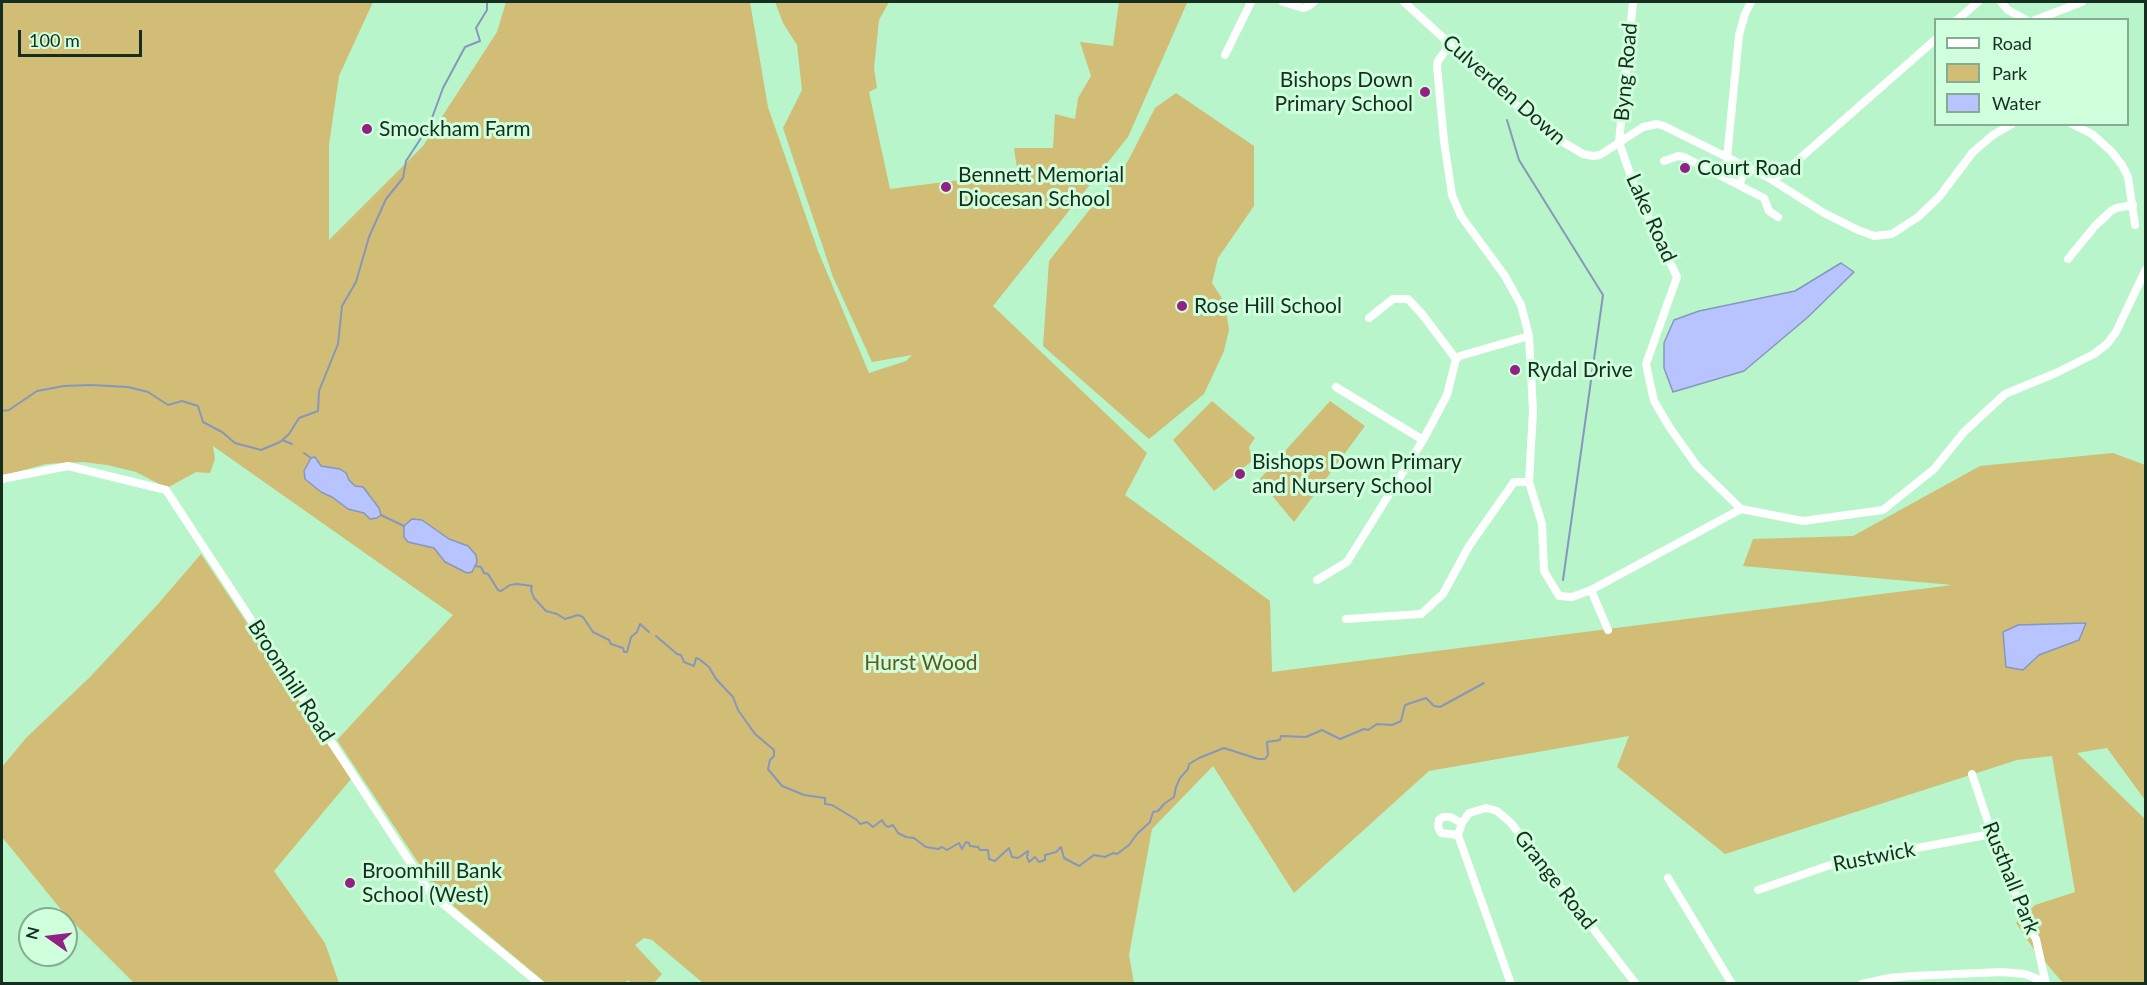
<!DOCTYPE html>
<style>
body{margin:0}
#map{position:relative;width:2147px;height:985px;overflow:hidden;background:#b8f5cb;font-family:Lato,sans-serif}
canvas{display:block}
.frame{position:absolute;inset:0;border:3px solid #162e1f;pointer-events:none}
.legend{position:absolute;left:1934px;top:18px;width:195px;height:108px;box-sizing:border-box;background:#cfffdd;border:2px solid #85ab91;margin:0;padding:8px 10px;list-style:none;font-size:18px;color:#162e1f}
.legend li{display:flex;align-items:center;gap:12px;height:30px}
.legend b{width:30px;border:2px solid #85ab91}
.north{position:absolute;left:18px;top:907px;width:60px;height:60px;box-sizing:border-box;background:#cfffdd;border:2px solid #85ab91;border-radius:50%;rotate:284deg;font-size:16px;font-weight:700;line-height:24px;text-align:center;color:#162e1f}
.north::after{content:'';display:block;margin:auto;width:21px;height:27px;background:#912182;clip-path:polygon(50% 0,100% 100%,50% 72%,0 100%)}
.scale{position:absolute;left:18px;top:30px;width:124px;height:27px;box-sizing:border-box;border:3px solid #162e1f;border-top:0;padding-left:8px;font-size:18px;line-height:21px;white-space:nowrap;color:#162e1f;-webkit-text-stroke:4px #cfffdd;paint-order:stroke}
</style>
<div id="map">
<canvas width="2147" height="985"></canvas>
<div class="frame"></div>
<ul class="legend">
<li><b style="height:8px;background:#fff"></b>Road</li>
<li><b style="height:16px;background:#d1bd75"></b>Park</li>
<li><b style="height:16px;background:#b7c4ff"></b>Water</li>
</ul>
<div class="north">N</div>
<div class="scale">100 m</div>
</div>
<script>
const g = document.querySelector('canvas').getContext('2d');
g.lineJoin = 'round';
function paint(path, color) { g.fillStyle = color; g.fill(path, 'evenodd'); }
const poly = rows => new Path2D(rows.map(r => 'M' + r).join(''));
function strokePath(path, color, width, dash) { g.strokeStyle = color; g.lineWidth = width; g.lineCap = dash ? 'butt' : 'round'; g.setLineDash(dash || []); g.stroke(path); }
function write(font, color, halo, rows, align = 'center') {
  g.font = font + ' Lato,sans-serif'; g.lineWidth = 6; g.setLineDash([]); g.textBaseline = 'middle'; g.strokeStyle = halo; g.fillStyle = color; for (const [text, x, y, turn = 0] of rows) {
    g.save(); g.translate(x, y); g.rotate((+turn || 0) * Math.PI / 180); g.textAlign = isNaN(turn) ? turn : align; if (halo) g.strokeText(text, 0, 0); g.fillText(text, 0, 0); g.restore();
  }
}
const green = poly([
 [2,2,373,2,339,76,329,145,329,240,423,146,497,32,506,2,750,2,768,107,818,251,869,373,906,361,912,355,872,362,833,277,783,128,802,90,797,45,783,23,775,2,889,2,879,20,874,69,877,88,869,92,890,189,975,178,980,172,1017,169,1014,148,1053,148,1055,114,1075,119,1078,98,1091,76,1080,42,1113,46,1119,2,1187,3,1128,137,993,306,1147,453,1125,495,1270,601,1272,672,1952,585,1743,566,1753,539,1853,536,1980,466,2113,453,2145,465,2145,800,2107,748,2077,753,2145,819,2145,983,2063,983,2033,948,2016,923,2035,905,2075,892,2052,756,2017,760,1725,854,1617,767,1629,736,1429,771,1294,893,1213,766,1152,829,1129,955,1134,983,703,983,652,940,644,938,635,945,662,974,654,983,632,983,628,980,624,984,546,983,439,894,337,740,453,615,213,446,215,459,210,473,196,472,167,488,136,472,107,465,83,462,46,464,2,476],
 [1176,93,1254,146,1254,206,1218,258,1212,283,1225,303,1229,330,1224,351,1204,394,1149,439,1043,346,1049,261,1128,161,1155,108],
 [1212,401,1255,438,1249,447,1252,461,1214,491,1173,440],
 [1330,401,1365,426,1294,522,1259,480],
 [201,554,351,779,274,871,325,943,339,983,134,983,63,912,2,837,2,767,26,738,90,677,158,604]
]);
const water = poly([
 [1841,263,1854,272,1808,317,1744,371,1673,392,1664,368,1664,343,1674,320,1699,311,1795,291,1841,263],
 [315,457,321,466,340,469,346,473,349,480,355,486,363,487,379,508,381,515,377,518,370,519,364,513,348,509,332,497,321,492,305,479,304,471,311,458,315,457],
 [412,519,422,520,449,539,468,546,476,555,477,562,472,572,467,573,445,562,434,548,408,542,404,537,404,526,412,519],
 [2086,623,2079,640,2039,655,2023,670,2006,667,2003,632,2018,625,2086,623]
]);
const stream = poly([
 [1507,120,1519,160,1603,295,1563,580],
 [2,411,9,410,37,391,64,386,91,385,128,387,148,392,168,405,182,401,198,406,203,422,222,432,235,443,261,450,280,442,289,434,299,418,318,411,319,391,338,344,342,306,356,282,369,237,386,199,403,178,406,161,429,126,443,88,465,47,480,41,476,28,487,10,487,2],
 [282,440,292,444],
 [304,453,311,458],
 [381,515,404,526],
 [475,566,481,567,484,573,488,574,498,590,501,591,510,585,517,584,532,586,531,590,534,598,546,611,557,614,565,619,578,615,583,617,593,632,609,640,611,644,623,648,624,652,627,652,631,637,637,632,640,624,649,632],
 [656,636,677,654,681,655,684,662,694,666,696,658,699,659,709,667,716,679,733,697,738,710,755,734,774,750,774,756,770,760,768,769,782,786,804,795,825,798,825,804,832,805,857,820,860,824,867,822,873,827,882,820,885,825,888,827,893,825,898,833,906,837,914,838,926,847,938,849,942,847,947,850,959,843,962,849,966,842,969,843,970,846,978,847,980,850,988,850,989,859,995,861,1009,848,1012,857,1018,858,1028,851,1027,857,1029,862,1035,857,1039,862,1045,860,1045,855,1056,852,1061,847,1064,858,1079,866,1094,855,1105,857,1113,853,1117,854,1129,845,1137,834,1150,822,1153,812,1158,811,1164,804,1174,797,1176,787,1180,778,1188,769,1189,764,1199,758,1224,748,1258,759,1265,759,1268,755,1267,742,1280,740,1281,736,1306,737,1322,730,1340,739,1364,729,1368,730,1377,724,1392,725,1401,721,1405,705,1426,698,1434,706,1440,707,1484,683]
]);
const street = poly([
 [1283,2,1303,8,1309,6,1314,2],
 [1404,2,1450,44,1456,54,1553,136,1583,154,1593,156,1600,155,1643,127,1657,124,1664,126,1769,178,1824,213,1858,230,1874,236,1892,234,1918,217,1939,197,1973,152,1993,135,2012,124],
 [1633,2,1619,142,1636,191,1677,277,1646,364,1654,401,1670,428,1697,466,1741,509],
 [2001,2,2008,10,2026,20],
 [1957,20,1978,2],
 [2035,20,2082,2],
 [1450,44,1438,61,1437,66,1444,141,1452,195,1461,216,1505,276,1521,305,1529,336,1533,411,1529,482,1542,524,1544,571,1559,596,1572,597,1591,590,1741,509],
 [1225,55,1251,2],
 [2072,124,2092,134,2111,151,2122,165,2128,177,2135,225],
 [1727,158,1739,35,1745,14,1751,2],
 [1664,161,1678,156,1684,157,1758,195,1764,198,1769,211,1778,217],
 [1769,178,1781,175,1936,39],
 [1739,185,1746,168],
 [2068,259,2095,226,2111,211,2116,208,2133,205],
 [1369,318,1393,299,1408,299,1422,314,1456,359],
 [1336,387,1423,440],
 [2,479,68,466,166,490,431,894,540,984],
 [1741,509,1803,521,1883,510,1934,469,1964,432,2005,394,2056,373,2094,354,2107,344,2116,332,2146,269],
 [1317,580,1347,562,1423,440,1447,395,1456,359,1460,356,1529,336],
 [1591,590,1608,630],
 [1346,619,1421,614,1443,594,1469,546,1514,482,1529,482],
 [1972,774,1992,834,2024,915,2025,921,2036,939,2046,984],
 [1458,835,1441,833,1438,827,1439,820,1443,817,1450,817,1462,823],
 [1668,878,1732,984],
 [1758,890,1836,863,1992,834],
 [1511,984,1458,835,1462,823,1469,813,1486,808,1497,811,1511,823,1636,984],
 [1862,984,1889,978,1912,976,2002,972,2025,974,2040,980,2043,984]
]);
const markers = [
 [1425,92,6,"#912182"],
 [367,129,6,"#912182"],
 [1685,168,6,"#912182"],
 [946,187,6,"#912182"],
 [1182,306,6,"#912182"],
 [1515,370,6,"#912182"],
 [1240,474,6,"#912182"],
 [350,883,6,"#912182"]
];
const streetNames = [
 ["Byng Road",1626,72,-85],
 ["Culverden Down",1504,90,41],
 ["Lake Road",1651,218,66],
 ["Broomhill Road",291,681,57],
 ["Rustwick",1874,857,-11],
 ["Rusthall Park",2011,878,68],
 ["Grange Road",1555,880,52]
];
const poiNames = [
 ["Bishops Down",1413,80,"right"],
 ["Primary School",1413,104,"right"],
 ["Smockham Farm",379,129],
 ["Court Road",1697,168],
 ["Bennett Memorial",958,175],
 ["Diocesan School",958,199],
 ["Rose Hill School",1194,306],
 ["Rydal Drive",1527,370],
 ["Bishops Down Primary",1252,462],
 ["and Nursery School",1252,486],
 ["Broomhill Bank",362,871],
 ["School (West)",362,895]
];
const parkNames = [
 ["Hurst Wood",921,663]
];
paint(green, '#d1bd75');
paint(water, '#b7c4ff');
strokePath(water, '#8797bc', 1.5);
strokePath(stream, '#8797bc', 2);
strokePath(street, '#fff', 8);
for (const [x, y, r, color] of markers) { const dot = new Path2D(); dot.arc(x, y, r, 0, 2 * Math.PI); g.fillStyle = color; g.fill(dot); strokePath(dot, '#cfffdd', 2); }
write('21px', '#162e1f', '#cfffdd', streetNames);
write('21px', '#162e1f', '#cfffdd', poiNames, 'left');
write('21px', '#67571a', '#cfffdd', parkNames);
</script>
